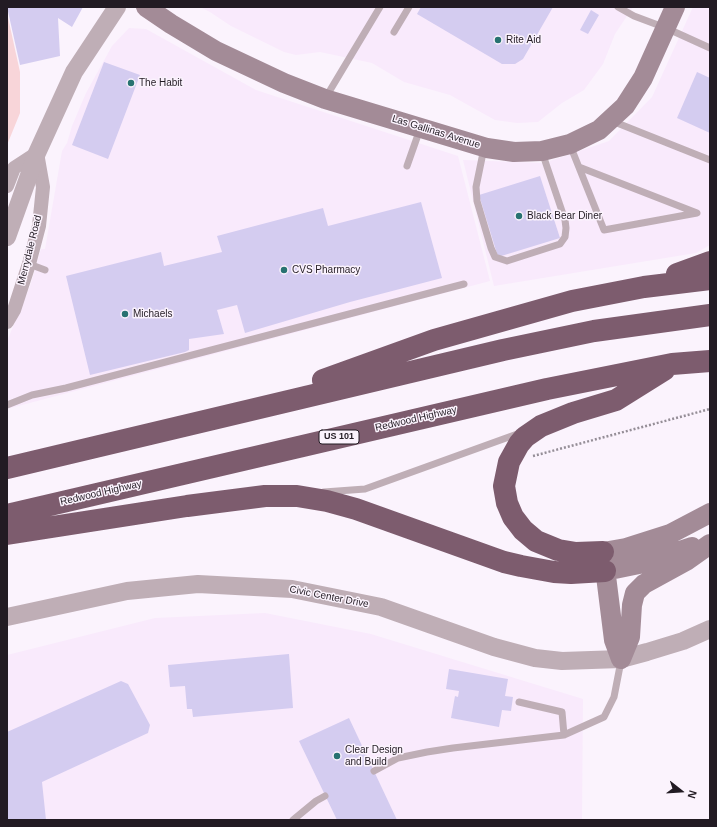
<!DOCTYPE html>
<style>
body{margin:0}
#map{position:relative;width:717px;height:827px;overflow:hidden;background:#fbf3fd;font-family:Helvetica,sans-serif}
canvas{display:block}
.frame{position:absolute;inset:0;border:8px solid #221b23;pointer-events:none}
.north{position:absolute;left:661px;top:771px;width:40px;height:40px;-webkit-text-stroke:3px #fbf3fd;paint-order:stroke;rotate:107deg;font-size:11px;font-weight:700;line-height:16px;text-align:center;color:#221b23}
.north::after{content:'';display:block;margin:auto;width:14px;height:18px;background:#221b23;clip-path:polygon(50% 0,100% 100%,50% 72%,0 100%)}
</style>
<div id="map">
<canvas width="717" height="827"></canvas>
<div class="frame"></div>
<div class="north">N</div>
</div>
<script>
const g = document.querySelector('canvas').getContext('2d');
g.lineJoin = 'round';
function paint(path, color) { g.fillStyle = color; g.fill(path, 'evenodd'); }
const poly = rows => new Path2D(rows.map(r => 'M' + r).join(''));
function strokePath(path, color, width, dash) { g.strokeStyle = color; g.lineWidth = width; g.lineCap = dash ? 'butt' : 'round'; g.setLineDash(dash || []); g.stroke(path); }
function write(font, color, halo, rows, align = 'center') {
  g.font = font + ' Helvetica,sans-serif'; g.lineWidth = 3; g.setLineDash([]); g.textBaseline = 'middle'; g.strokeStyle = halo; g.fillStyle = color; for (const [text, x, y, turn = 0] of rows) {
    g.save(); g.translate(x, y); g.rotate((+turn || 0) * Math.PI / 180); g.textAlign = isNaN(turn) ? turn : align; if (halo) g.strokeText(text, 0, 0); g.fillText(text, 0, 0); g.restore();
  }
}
const built = poly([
 [200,7,633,7,615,34,603,64,584,90,562,103,538,122,517,123,495,120,450,95,404,82,372,63,320,52,296,55,284,52,231,26,210,12],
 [693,7,710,7,710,245,696,253,494,286,463,160,544,163,609,141,652,97],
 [129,28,146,29,256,90,458,156,490,281,7,409,7,341,30,286,41,249,45,249,62,151,67,143,72,126,86,93,112,46],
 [265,613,371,634,583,699,582,820,7,820,7,655,155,618]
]);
const green = poly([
 [7,13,20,72,20,113,7,145]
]);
const building = poly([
 [7,7,83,7,72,27,58,18,60,56,20,65],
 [421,7,553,7,523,59,515,64,502,64,417,14],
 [591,10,599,15,588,34,580,30],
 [104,62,140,75,108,159,72,145],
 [697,72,710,78,710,133,677,118],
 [540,176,560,238,498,257,479,195],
 [421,202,442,278,350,302,245,333,237,305,217,310,224,334,189,339,189,350,185,352,90,375,66,276,161,252,164,266,222,252,217,236,323,208,328,226],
 [289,654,293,708,193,717,192,709,187,709,185,686,170,687,168,665],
 [449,669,508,679,505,696,513,697,511,711,502,710,499,727,451,718,455,696,458,697,459,691,446,689],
 [121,681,128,684,150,725,148,733,42,782,46,820,7,820,7,732],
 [349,718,397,820,337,820,299,741]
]);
const path = poly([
 [533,456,710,409]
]);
const service = poly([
 [618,7,634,16,666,28,710,48],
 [394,32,409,7],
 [326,97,380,7],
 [612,121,710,160],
 [570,145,604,230,697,213,579,167],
 [484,148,476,187,477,201,491,248,495,257,507,261,560,244,565,237,566,228,565,220,542,152],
 [407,166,420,129],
 [29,264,45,270],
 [7,405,32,395,66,388,464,284],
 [324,492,365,489,520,433],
 [519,702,562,712,564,735],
 [374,771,398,758,427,752,453,748,564,735,604,717,614,697,621,661],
 [293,820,316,801,325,796]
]);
const minor = poly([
 [7,186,14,168,37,153,43,187,39,226,29,264,14,310,7,322]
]);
const tertiary = poly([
 [7,237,37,153,74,72,117,7],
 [7,617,127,591,198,584,292,589,381,607,494,647,535,658,562,661,621,659,647,652,683,641,710,629]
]);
const secondary = poly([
 [146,7,171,24,216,51,284,83,325,99,487,148,514,152,542,151,570,144,599,130,625,106,643,78,675,7],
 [605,571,644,563,692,547],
 [621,659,614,640,603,552,626,548,670,534,710,513],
 [621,659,630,637,632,605,635,593,644,584,686,561,710,544]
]);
const motorway = poly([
 [677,274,710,262],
 [323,380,434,340,572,301,644,287,710,279],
 [7,468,503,350,594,331,710,315],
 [7,515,547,389,672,364,710,361],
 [7,534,187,506,265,496,297,496,327,501,356,509,504,562,521,566,554,572,571,573,605,571],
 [603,552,576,553,558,550,536,541,523,530,513,517,507,503,504,486,509,462,519,444,525,437,541,426,573,413,616,400,664,370]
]);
const markers = [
 [498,40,4,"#277271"],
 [131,83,4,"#277271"],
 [519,216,4,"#277271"],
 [284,270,4,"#277271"],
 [125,314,4,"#277271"],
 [337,756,4,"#277271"]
];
const shields = [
 [339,437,40]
];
const shieldNames = [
 ["US 101",339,437]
];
const poiNames = [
 ["Rite Aid",506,40],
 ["The Habit",139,83],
 ["Black Bear Diner",527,216],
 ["CVS Pharmacy",292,270],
 ["Michaels",133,314],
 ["Clear Design",345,750],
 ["and Build",345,762]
];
const streetNames = [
 ["Las Gallinas Avenue",436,132,17],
 ["Merrydale Road",30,250,-76],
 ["Redwood Highway",416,419,-13],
 ["Redwood Highway",101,493,-13],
 ["Civic Center Drive",329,597,11]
];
paint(built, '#f9eafc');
paint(green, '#f8d5d9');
paint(building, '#d4ccf0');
strokePath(path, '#958e97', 2.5, [2, 2]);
strokePath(service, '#bfaeb6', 7);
strokePath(minor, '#bfaeb6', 14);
strokePath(tertiary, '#bfaeb6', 18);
strokePath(secondary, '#a38b97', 20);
strokePath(motorway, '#7d5c6e', 22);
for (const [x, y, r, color] of markers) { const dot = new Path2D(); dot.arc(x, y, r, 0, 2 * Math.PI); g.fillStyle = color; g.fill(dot); strokePath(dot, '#fbf3fd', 1.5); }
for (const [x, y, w] of shields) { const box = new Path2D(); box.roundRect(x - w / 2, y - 7, w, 14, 3); g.fillStyle = '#fbf3fd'; g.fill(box); strokePath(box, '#221b23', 1); }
write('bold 9px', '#221b23', null, shieldNames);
write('10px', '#221b23', '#fbf3fd', poiNames, 'left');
write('10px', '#221b23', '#fbf3fd', streetNames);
</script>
